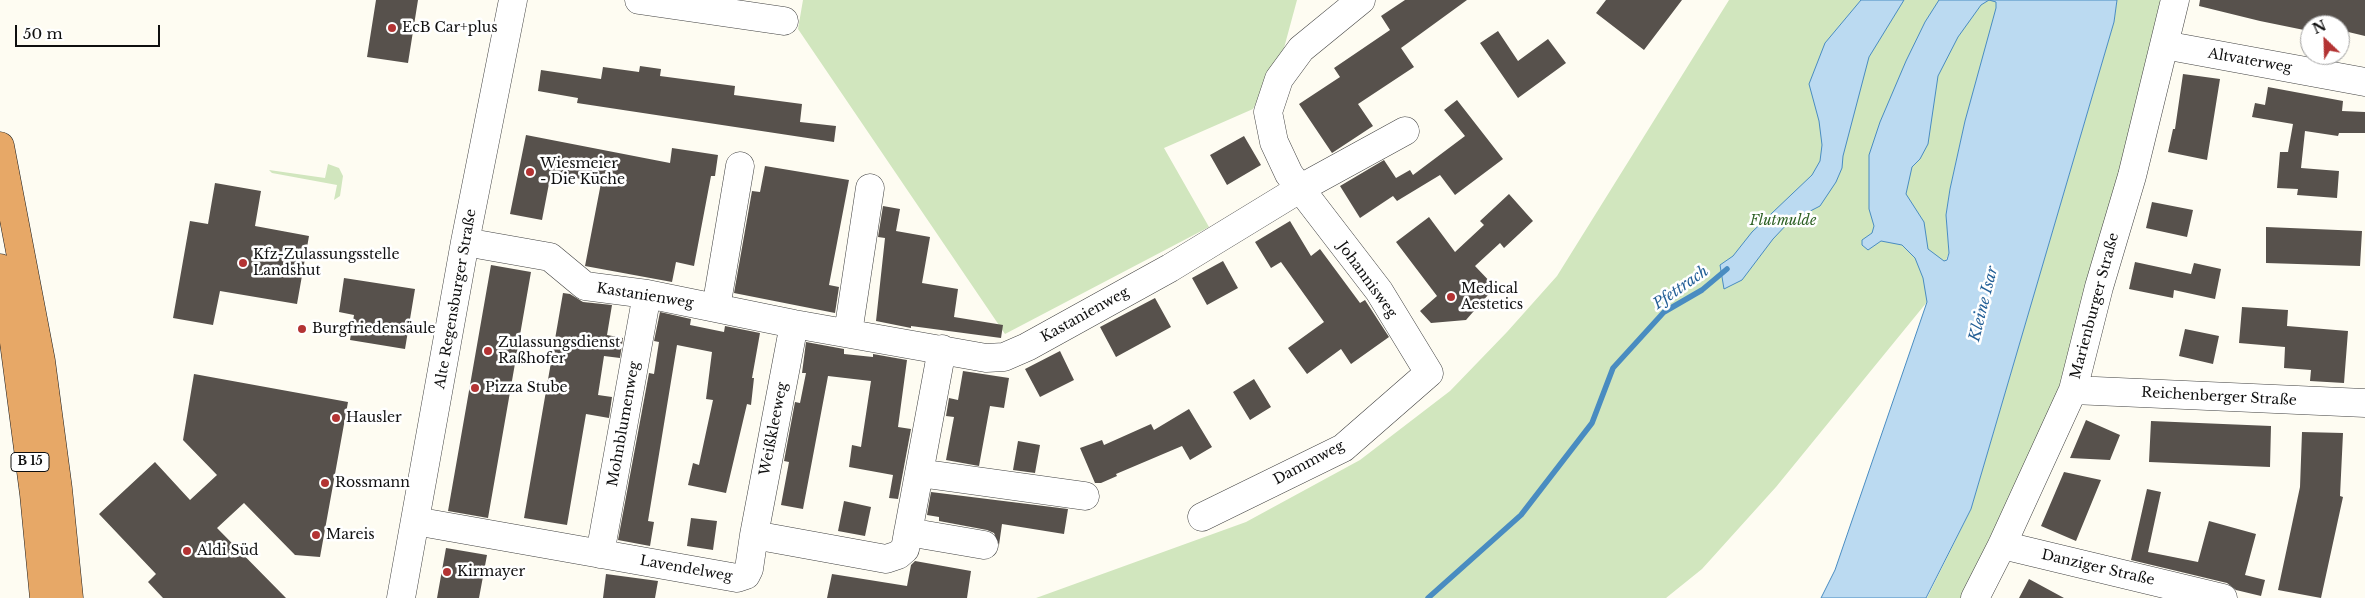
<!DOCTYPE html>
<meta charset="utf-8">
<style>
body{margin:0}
#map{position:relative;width:2365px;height:598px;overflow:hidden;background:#fefcf2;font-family:"Libre Baskerville",serif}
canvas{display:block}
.north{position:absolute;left:2300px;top:15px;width:50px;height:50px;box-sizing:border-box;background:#fff;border:1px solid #9f9f9f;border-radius:50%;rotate:336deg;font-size:14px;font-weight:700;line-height:20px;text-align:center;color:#0f0f0f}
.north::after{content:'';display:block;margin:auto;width:18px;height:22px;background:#b33333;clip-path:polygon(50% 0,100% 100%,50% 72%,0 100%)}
.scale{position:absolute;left:15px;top:25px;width:145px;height:22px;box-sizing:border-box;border:2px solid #0f0f0f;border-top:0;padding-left:6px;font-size:15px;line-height:18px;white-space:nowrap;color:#0f0f0f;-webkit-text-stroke:4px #fff;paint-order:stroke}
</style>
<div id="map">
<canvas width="2365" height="598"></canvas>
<div class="north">N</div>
<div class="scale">50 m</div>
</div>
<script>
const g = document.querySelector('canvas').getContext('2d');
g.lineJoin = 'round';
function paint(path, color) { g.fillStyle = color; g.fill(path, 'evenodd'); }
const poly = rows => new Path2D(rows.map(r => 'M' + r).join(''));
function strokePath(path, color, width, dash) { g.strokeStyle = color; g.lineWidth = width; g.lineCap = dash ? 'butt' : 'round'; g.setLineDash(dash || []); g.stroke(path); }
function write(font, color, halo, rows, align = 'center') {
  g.font = font + ' "Libre Baskerville",serif'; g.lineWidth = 5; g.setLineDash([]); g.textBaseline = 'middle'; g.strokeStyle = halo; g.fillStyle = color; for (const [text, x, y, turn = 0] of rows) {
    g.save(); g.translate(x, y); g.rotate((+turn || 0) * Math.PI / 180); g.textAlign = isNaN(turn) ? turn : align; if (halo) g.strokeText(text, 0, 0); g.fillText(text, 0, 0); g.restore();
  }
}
const green = poly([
 [803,0,1297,0,1284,48,1253,109,1164,148,1209,227,1005,334,798,29],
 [1729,0,1999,0,1965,121,1950,189,1946,215,1949,253,1927,302,1776,487,1702,569,1666,598,1036,598,1246,522,1360,460,1450,391,1507,332,1557,276],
 [2117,0,2175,0,2073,390,1975,598,1927,598,1971,509,2114,22],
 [328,164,339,168,343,176,340,196,334,200,337,185,272,173,269,170,325,178]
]);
const water = poly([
 [1861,0,1904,0,1869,57,1843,156,1842,168,1836,182,1820,206,1789,222,1773,239,1742,280,1724,289,1720,265,1733,256,1752,232,1812,175,1820,161,1822,145,1819,121,1809,84,1825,43,1861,0],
 [1939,0,2117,0,2114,22,1971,509,1926,598,1821,598,1835,570,1927,302,1923,278,1915,258,1902,245,1881,241,1868,250,1862,245,1862,240,1872,233,1874,226,1869,209,1869,155,1880,122,1906,61,1925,22,1939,0],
 [1989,0,1996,2,1996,8,1965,121,1950,189,1946,215,1949,253,1947,260,1944,261,1928,249,1924,222,1906,194,1912,167,1920,159,1928,144,1938,76,1958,37,1981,5,1989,0]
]);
const stream = poly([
 [1428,598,1521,515,1592,423,1613,368,1664,312,1702,290,1727,269]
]);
const building = poly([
 [376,0,418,0,408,63,367,57],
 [1405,0,1467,0,1401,48,1414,67,1358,104,1373,126,1332,153,1299,104,1340,77,1334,68,1390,30,1381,16],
 [1606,0,1682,0,1644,50,1596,13],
 [2200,0,2365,0,2365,36,2340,30,2340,25,2310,25,2309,31,2260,21,2199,6],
 [1498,31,1518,61,1548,39,1566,63,1518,98,1480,43],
 [640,66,661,69,660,76,735,86,734,95,802,104,800,122,836,126,834,142,577,103,578,98,538,91,541,70,601,79,603,67,639,72],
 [2183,74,2220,79,2207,160,2168,152,2173,129,2175,129],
 [2268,87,2343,101,2342,111,2365,112,2365,133,2339,133,2338,136,2305,131,2301,168,2339,171,2337,198,2297,195,2298,189,2277,188,2280,152,2288,152,2293,124,2252,117,2255,103,2265,105],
 [1457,100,1503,159,1455,195,1440,175,1397,201,1393,196,1360,218,1340,186,1384,160,1396,178,1410,170,1413,175,1465,136,1444,110],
 [526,135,670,163,672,148,718,155,715,176,711,176,694,266,676,262,672,282,585,266,601,183,551,173,542,220,510,214],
 [1244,136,1261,165,1227,185,1210,155],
 [765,166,849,180,829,285,839,287,835,313,734,293,752,191,760,192],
 [215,183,261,191,255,226,309,236,297,304,220,291,213,325,173,318,190,221,208,224],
 [1509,194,1533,221,1504,248,1500,243,1475,266,1495,287,1466,320,1431,323,1420,311,1437,296,1396,242,1429,217,1455,252,1484,225,1480,221],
 [2152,202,2193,210,2187,237,2146,228],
 [883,206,900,209,896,231,930,237,922,283,958,289,954,317,1003,325,1001,338,911,326,911,328,876,321,885,238,878,237],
 [1290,221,1311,256,1320,249,1360,303,1365,300,1389,337,1351,364,1341,349,1307,374,1288,348,1324,322,1281,262,1271,268,1255,242],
 [2266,227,2362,231,2360,266,2266,263],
 [1223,261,1238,288,1207,305,1192,278],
 [2135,262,2191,274,2194,263,2221,269,2215,299,2174,290,2173,298,2129,289],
 [491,265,531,272,488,518,448,511],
 [344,278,415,289,405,349,350,340,354,315,339,312],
 [563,293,570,294,583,302,612,305,607,335,623,338,620,358,604,356,598,395,612,397,609,418,586,414,567,525,524,518],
 [1155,298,1171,327,1116,357,1100,327],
 [2242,307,2288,310,2287,326,2348,331,2344,383,2310,381,2311,370,2284,368,2285,347,2239,343],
 [660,312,691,319,690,325,724,332,725,326,760,333,752,378,754,378,751,405,747,404,726,493,688,485,693,463,699,465,713,400,706,399,712,352,677,345,648,521,654,522,650,546,618,540,649,373,654,374,659,342,654,341],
 [2185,329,2219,336,2213,364,2179,356],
 [806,342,844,349,844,354,873,357,873,354,907,360,898,427,911,429,898,499,889,498,893,475,849,467,852,445,861,447,871,381,828,376,803,509,781,505,789,462,784,461,795,402,800,403,806,373,802,373],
 [1060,351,1074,380,1040,397,1025,369],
 [963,371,1009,378,1004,408,990,406,979,466,946,460,954,417,946,416,949,398,958,400],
 [194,374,348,402,320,557,295,555,244,503,217,528,286,598,163,598,148,582,156,574,99,514,155,462,190,500,217,475,183,440],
 [1254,379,1271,407,1250,420,1233,392],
 [1189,409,1212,447,1190,460,1182,446,1116,474,1117,476,1101,483,1095,483,1080,448,1102,440,1104,445,1151,424,1154,430],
 [2086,420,2120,435,2110,460,2070,458],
 [2151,421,2271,426,2270,467,2149,462],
 [2302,432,2343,433,2340,496,2343,497,2321,598,2278,590,2300,487],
 [1018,441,1040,445,1035,473,1013,470],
 [2064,472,2101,480,2076,541,2041,526],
 [2147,489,2161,492,2148,552,2198,562,2209,521,2256,534,2245,575,2265,580,2261,596,2236,590,2227,583,2131,560],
 [931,492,1068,509,1064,534,1002,524,999,545,994,533,987,530,939,521,939,517,927,515],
 [844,501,871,507,865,536,838,531],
 [691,518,717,521,713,550,687,546],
 [446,548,487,555,479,598,437,598],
 [915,561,971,571,967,598,827,598,832,574,907,586,911,565],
 [606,574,658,581,655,598,603,598],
 [2029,579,2064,598,2019,598]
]);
const minor = poly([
 [639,0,784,21],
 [2164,45,2365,82],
 [465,242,550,257,585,286,647,294,794,324,986,358,1004,357,1027,347,1170,268,1301,188,1405,131],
 [716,308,740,166],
 [848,333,870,188],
 [2073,390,2365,403],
 [919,473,1085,496],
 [1202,517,1343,448,1429,373,1379,291,1289,174,1274,142,1268,112,1279,79,1301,49,1361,0],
 [415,521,737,578,746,575,749,569,754,535,886,559,898,555,905,549,942,349],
 [908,532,984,545],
 [754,535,794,324],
 [2002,545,2223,598],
 [600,554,647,294],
 [401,598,465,242,513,0],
 [1975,598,2002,545,2073,390,2099,287,2132,176,2175,0]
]);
const highway = poly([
 [0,146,41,361,58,489,69,598],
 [0,268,12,327,34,494,44,598]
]);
const markers = [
 [392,28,5,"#b33333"],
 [530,172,5,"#b33333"],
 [243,263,5,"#b33333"],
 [1451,297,5,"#b33333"],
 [302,329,5,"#b33333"],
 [488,351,5,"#b33333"],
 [475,388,5,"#b33333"],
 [336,418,5,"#b33333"],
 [325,483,5,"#b33333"],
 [316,535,5,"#b33333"],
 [187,551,5,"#b33333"],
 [447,572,5,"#b33333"]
];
const shields = [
 [30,462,38]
];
const shieldNames = [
 ["B 15",30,462]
];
const poiNames = [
 ["EcB Car+plus",402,28],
 ["Wiesmeier",540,164],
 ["- Die Küche",540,180],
 ["Kfz-Zulassungsstelle",253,255],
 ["Landshut",253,271],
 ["Medical",1461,289],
 ["Aestetics",1461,305],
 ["Burgfriedensäule",312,329],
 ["Zulassungsdienst",498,343],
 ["Raßhofer",498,359],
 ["Pizza Stube",485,388],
 ["Hausler",346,418],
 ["Rossmann",335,483],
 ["Mareis",326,535],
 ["Aldi Süd",197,551],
 ["Kirmayer",457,572]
];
const streetNames = [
 ["Altvaterweg",2250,61,10],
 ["Johannisweg",1367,280,54],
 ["Kastanienweg",645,296,9],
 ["Alte Regensburger Straße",456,299,-80],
 ["Marienburger Straße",2095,306,-75],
 ["Kastanienweg",1085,315,-29],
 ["Reichenberger Straße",2219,397,3],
 ["Mohnblumenweg",624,424,-80],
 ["Weißkleeweg",774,429,-79],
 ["Dammweg",1309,463,-28],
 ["Danziger Straße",2098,568,13],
 ["Lavendelweg",686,569,10]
];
const parkNames = [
 ["Flutmulde",1783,221]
];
const waterNames = [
 ["Pfettrach",1681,288,-35],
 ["Kleine Isar",1984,304,-76]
];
paint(green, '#d1e6be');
paint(water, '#bbdaf1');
strokePath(water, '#498cc1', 1);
strokePath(stream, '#498cc1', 5.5);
paint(building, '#57514c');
strokePath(minor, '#424242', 29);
strokePath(highway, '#202020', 29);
strokePath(minor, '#fff', 28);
strokePath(highway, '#e7a867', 28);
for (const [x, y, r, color] of markers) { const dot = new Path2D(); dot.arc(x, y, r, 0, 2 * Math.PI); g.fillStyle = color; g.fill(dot); strokePath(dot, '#fff', 2); }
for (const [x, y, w] of shields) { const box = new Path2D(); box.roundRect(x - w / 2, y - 9.5, w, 19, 4); g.fillStyle = '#fff'; g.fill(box); strokePath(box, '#0f0f0f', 1); }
write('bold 12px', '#0f0f0f', null, shieldNames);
write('14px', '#0f0f0f', '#fff', poiNames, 'left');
write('14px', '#0f0f0f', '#fff', streetNames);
write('italic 14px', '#2e6125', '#fff', parkNames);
write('italic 15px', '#235f96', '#fff', waterNames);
</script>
